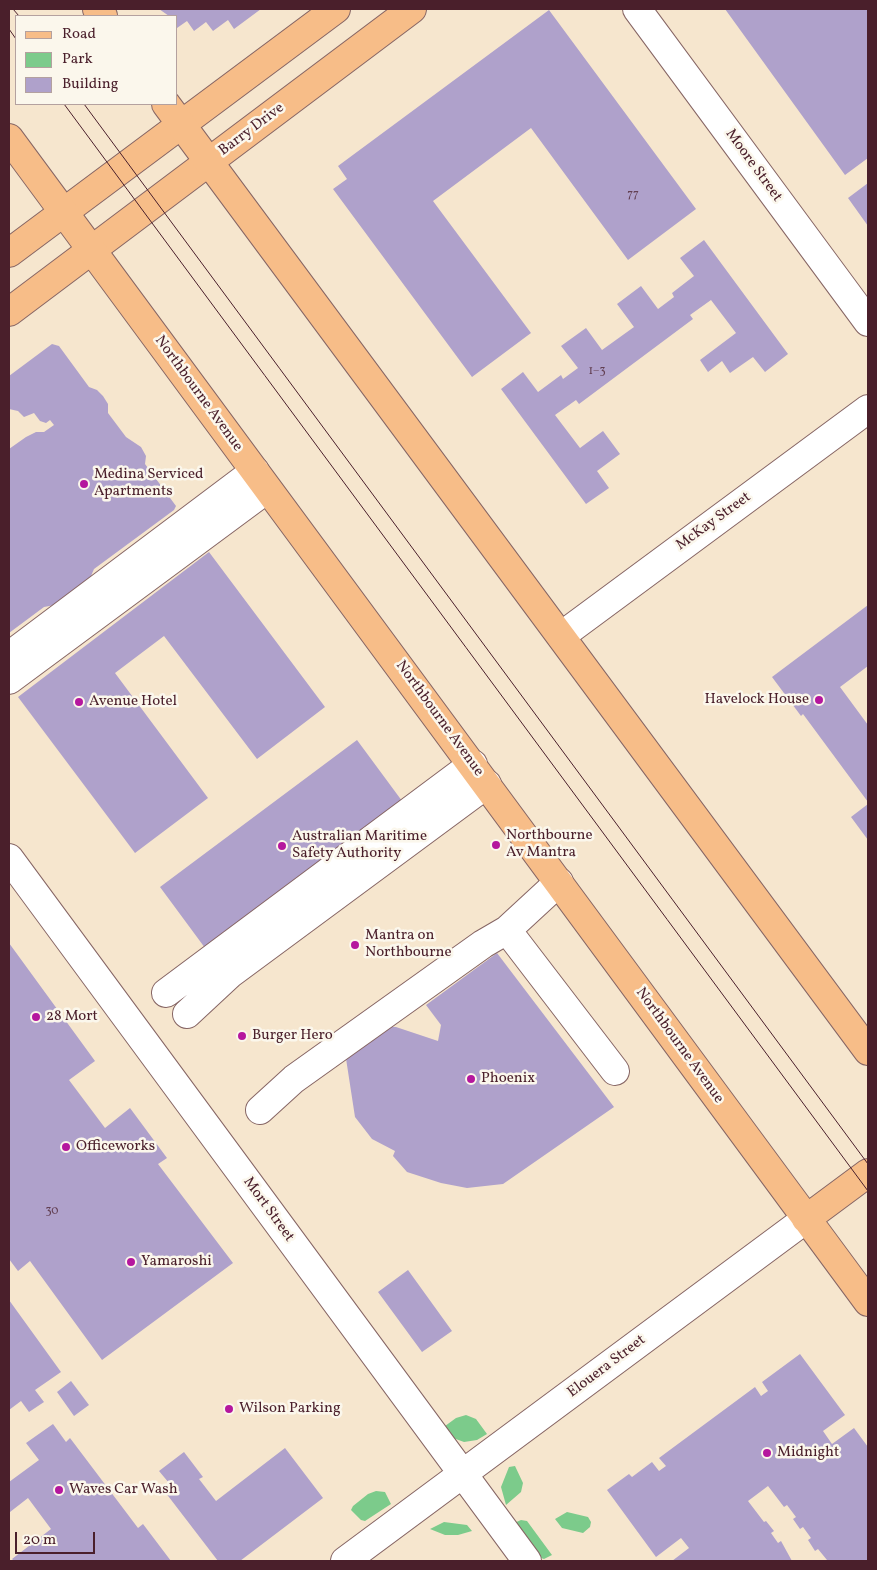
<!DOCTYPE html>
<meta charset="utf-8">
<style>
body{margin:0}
#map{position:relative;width:877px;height:1570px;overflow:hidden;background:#f6e6ce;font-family:Vollkorn,serif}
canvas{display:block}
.frame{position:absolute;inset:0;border:10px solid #4a1f2b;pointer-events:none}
.legend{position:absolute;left:15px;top:15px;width:162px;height:90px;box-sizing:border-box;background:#fbf7ec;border:1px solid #b4a19f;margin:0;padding:6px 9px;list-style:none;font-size:15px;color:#4a1f2b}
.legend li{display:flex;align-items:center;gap:10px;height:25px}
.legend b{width:25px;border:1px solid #b4a19f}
.scale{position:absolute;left:15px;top:1532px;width:80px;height:22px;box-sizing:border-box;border:2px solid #4a1f2b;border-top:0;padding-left:6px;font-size:15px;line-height:18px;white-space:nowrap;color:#4a1f2b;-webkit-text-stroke:4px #fbf7ec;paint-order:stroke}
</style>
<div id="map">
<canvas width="877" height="1570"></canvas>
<div class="frame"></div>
<ul class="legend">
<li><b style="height:6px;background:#f7bd88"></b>Road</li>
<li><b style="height:14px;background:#7ccb8b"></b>Park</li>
<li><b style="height:14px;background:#afa1cb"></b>Building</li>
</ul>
<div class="scale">20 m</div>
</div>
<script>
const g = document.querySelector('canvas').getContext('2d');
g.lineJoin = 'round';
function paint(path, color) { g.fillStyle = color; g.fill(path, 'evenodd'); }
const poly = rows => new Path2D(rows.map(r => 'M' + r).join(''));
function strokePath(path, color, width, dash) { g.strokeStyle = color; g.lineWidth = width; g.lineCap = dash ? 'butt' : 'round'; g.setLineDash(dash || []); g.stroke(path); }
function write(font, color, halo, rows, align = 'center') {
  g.font = font + ' Vollkorn,serif'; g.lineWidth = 5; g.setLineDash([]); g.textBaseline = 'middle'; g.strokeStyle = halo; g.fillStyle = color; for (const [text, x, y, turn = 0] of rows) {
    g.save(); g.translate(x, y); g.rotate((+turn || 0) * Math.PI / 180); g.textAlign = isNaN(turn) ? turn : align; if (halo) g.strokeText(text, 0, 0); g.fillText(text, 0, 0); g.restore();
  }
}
const green = poly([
 [466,1415,476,1419,487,1434,477,1440,464,1442,445,1435,441,1429,456,1418],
 [515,1466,523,1483,521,1492,506,1505,501,1487,509,1467],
 [376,1491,385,1492,391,1504,365,1521,361,1520,351,1510,353,1506,368,1494],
 [567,1512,588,1517,591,1522,590,1527,583,1533,562,1528,555,1519],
 [521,1520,527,1521,552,1555,544,1559,538,1557,514,1523],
 [444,1522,467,1525,472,1531,458,1535,445,1535,430,1529]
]);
const building = poly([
 [159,9,261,9,234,29,228,20,213,31,206,22,194,31,187,21,177,28,176,16,169,16],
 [725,9,868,9,868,158,845,175],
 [549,10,696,209,628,260,531,128,433,201,531,333,472,377,333,189,347,179,338,166],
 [868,183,868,226,848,198],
 [704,240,788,354,765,372,753,357,730,373,722,361,708,372,700,360,736,333,711,300,690,315,693,319,579,404,576,400,555,415,580,448,603,431,620,454,597,471,609,488,586,504,501,389,523,372,538,392,561,375,563,379,578,368,561,346,586,328,602,350,634,327,617,304,641,286,658,309,674,297,672,293,694,276,680,258],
 [52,344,59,346,89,387,97,390,103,396,108,404,108,413,126,437,141,447,146,456,145,464,176,506,174,510,94,569,88,583,60,604,44,607,9,633,9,449,26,437,36,432,44,432,54,425,50,420,46,423,40,421,34,413,24,417,18,411,9,409,9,376],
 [209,552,325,707,257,759,164,636,115,673,208,798,135,853,18,697],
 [868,605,868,666,840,687,868,725,868,802,803,714,801,716,772,677],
 [357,740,405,805,208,952,160,887],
 [868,804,868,840,851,817],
 [9,943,95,1061,69,1080,105,1128,130,1108,167,1158,158,1164,233,1263,102,1360,30,1261,18,1271,9,1259],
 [497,953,614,1107,503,1184,467,1188,441,1183,407,1172,393,1156,395,1151,372,1139,355,1117,345,1052,379,1026,396,1027,438,1041,441,1025,426,1005],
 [408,1270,452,1331,422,1352,378,1292],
 [9,1300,61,1372,35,1390,44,1402,29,1412,21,1401,9,1410],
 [800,1354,845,1415,823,1431,832,1444,854,1428,868,1447,868,1561,825,1561,827,1560,818,1549,815,1551,808,1540,811,1538,803,1527,800,1529,793,1519,796,1517,787,1505,784,1507,768,1486,748,1501,764,1522,766,1521,774,1531,771,1533,778,1543,781,1541,792,1561,672,1561,689,1548,681,1538,656,1557,607,1490,629,1474,632,1477,652,1462,659,1471,666,1466,659,1458,755,1387,761,1396,768,1391,762,1382],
 [71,1381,89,1405,74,1416,57,1392],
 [53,1424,66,1442,70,1438,138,1528,143,1524,171,1561,14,1561,12,1559,51,1529,28,1498,10,1512,9,1482,39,1460,26,1443],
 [285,1448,323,1498,240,1561,218,1561,162,1488,169,1483,159,1471,184,1452,203,1477,199,1479,216,1501]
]);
const minor = poly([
 [637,9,868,322],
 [561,636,868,409],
 [9,656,255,471],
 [9,680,267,489],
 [9,858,527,1561],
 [507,930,615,1071],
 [166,993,473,764],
 [187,1014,230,974,487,784],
 [260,1110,294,1079,483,944,507,930,559,882],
 [345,1561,806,1219]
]);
const major = poly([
 [9,253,336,9],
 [9,312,412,9]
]);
const highway = poly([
 [97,9,103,16],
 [166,104,868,1051],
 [9,138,868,1302],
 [806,1219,868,1173]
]);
const tram = poly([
 [13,9,19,16],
 [9,29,16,39],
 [64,104,868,1191],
 [84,104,868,1164]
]);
const markers = [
 [84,484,5,"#b5179e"],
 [819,700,5,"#b5179e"],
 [79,702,5,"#b5179e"],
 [496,845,5,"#b5179e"],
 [282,846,5,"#b5179e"],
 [355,945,5,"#b5179e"],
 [36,1017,5,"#b5179e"],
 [242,1036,5,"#b5179e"],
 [471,1079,5,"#b5179e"],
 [66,1147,5,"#b5179e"],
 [131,1262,5,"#b5179e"],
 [229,1409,5,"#b5179e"],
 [767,1453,5,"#b5179e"],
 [59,1490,5,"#b5179e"]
];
const numberNames = [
 ["77",633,195],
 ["1–3",597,372],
 ["30",52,1212]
];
const streetNames = [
 ["Barry Drive",252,130,-37],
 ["Moore Street",753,166,54],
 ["Northbourne Avenue",198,394,54],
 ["McKay Street",714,522,-36],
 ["Northbourne Avenue",439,719,54],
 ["Northbourne Avenue",679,1046,54],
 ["Mort Street",268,1210,54],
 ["Elouera Street",607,1367,-37]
];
const poiNames = [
 ["Medina Serviced",94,475],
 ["Apartments",94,492],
 ["Havelock House",809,700,"right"],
 ["Avenue Hotel",89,702],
 ["Northbourne",506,836],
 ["Av Mantra",506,853],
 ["Australian Maritime",292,837],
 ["Safety Authority",292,854],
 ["Mantra on",365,936],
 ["Northbourne",365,953],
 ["28 Mort",46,1017],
 ["Burger Hero",252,1036],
 ["Phoenix",481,1079],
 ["Officeworks",76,1147],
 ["Yamaroshi",141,1262],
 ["Wilson Parking",239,1409],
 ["Midnight",777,1453],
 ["Waves Car Wash",69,1490]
];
paint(green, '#7ccb8b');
paint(building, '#afa1cb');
strokePath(minor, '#866564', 30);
strokePath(major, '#866564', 30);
strokePath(highway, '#866564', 30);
strokePath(minor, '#fff', 28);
strokePath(major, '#f7bd88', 28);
strokePath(highway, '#f7bd88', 28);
strokePath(tram, '#4a1f2b', 1);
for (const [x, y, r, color] of markers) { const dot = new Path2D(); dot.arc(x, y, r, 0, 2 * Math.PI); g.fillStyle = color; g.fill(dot); strokePath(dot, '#fbf7ec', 2); }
write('12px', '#634053', null, numberNames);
write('15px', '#4a1f2b', '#fbf7ec', streetNames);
write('15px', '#4a1f2b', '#fbf7ec', poiNames, 'left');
</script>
